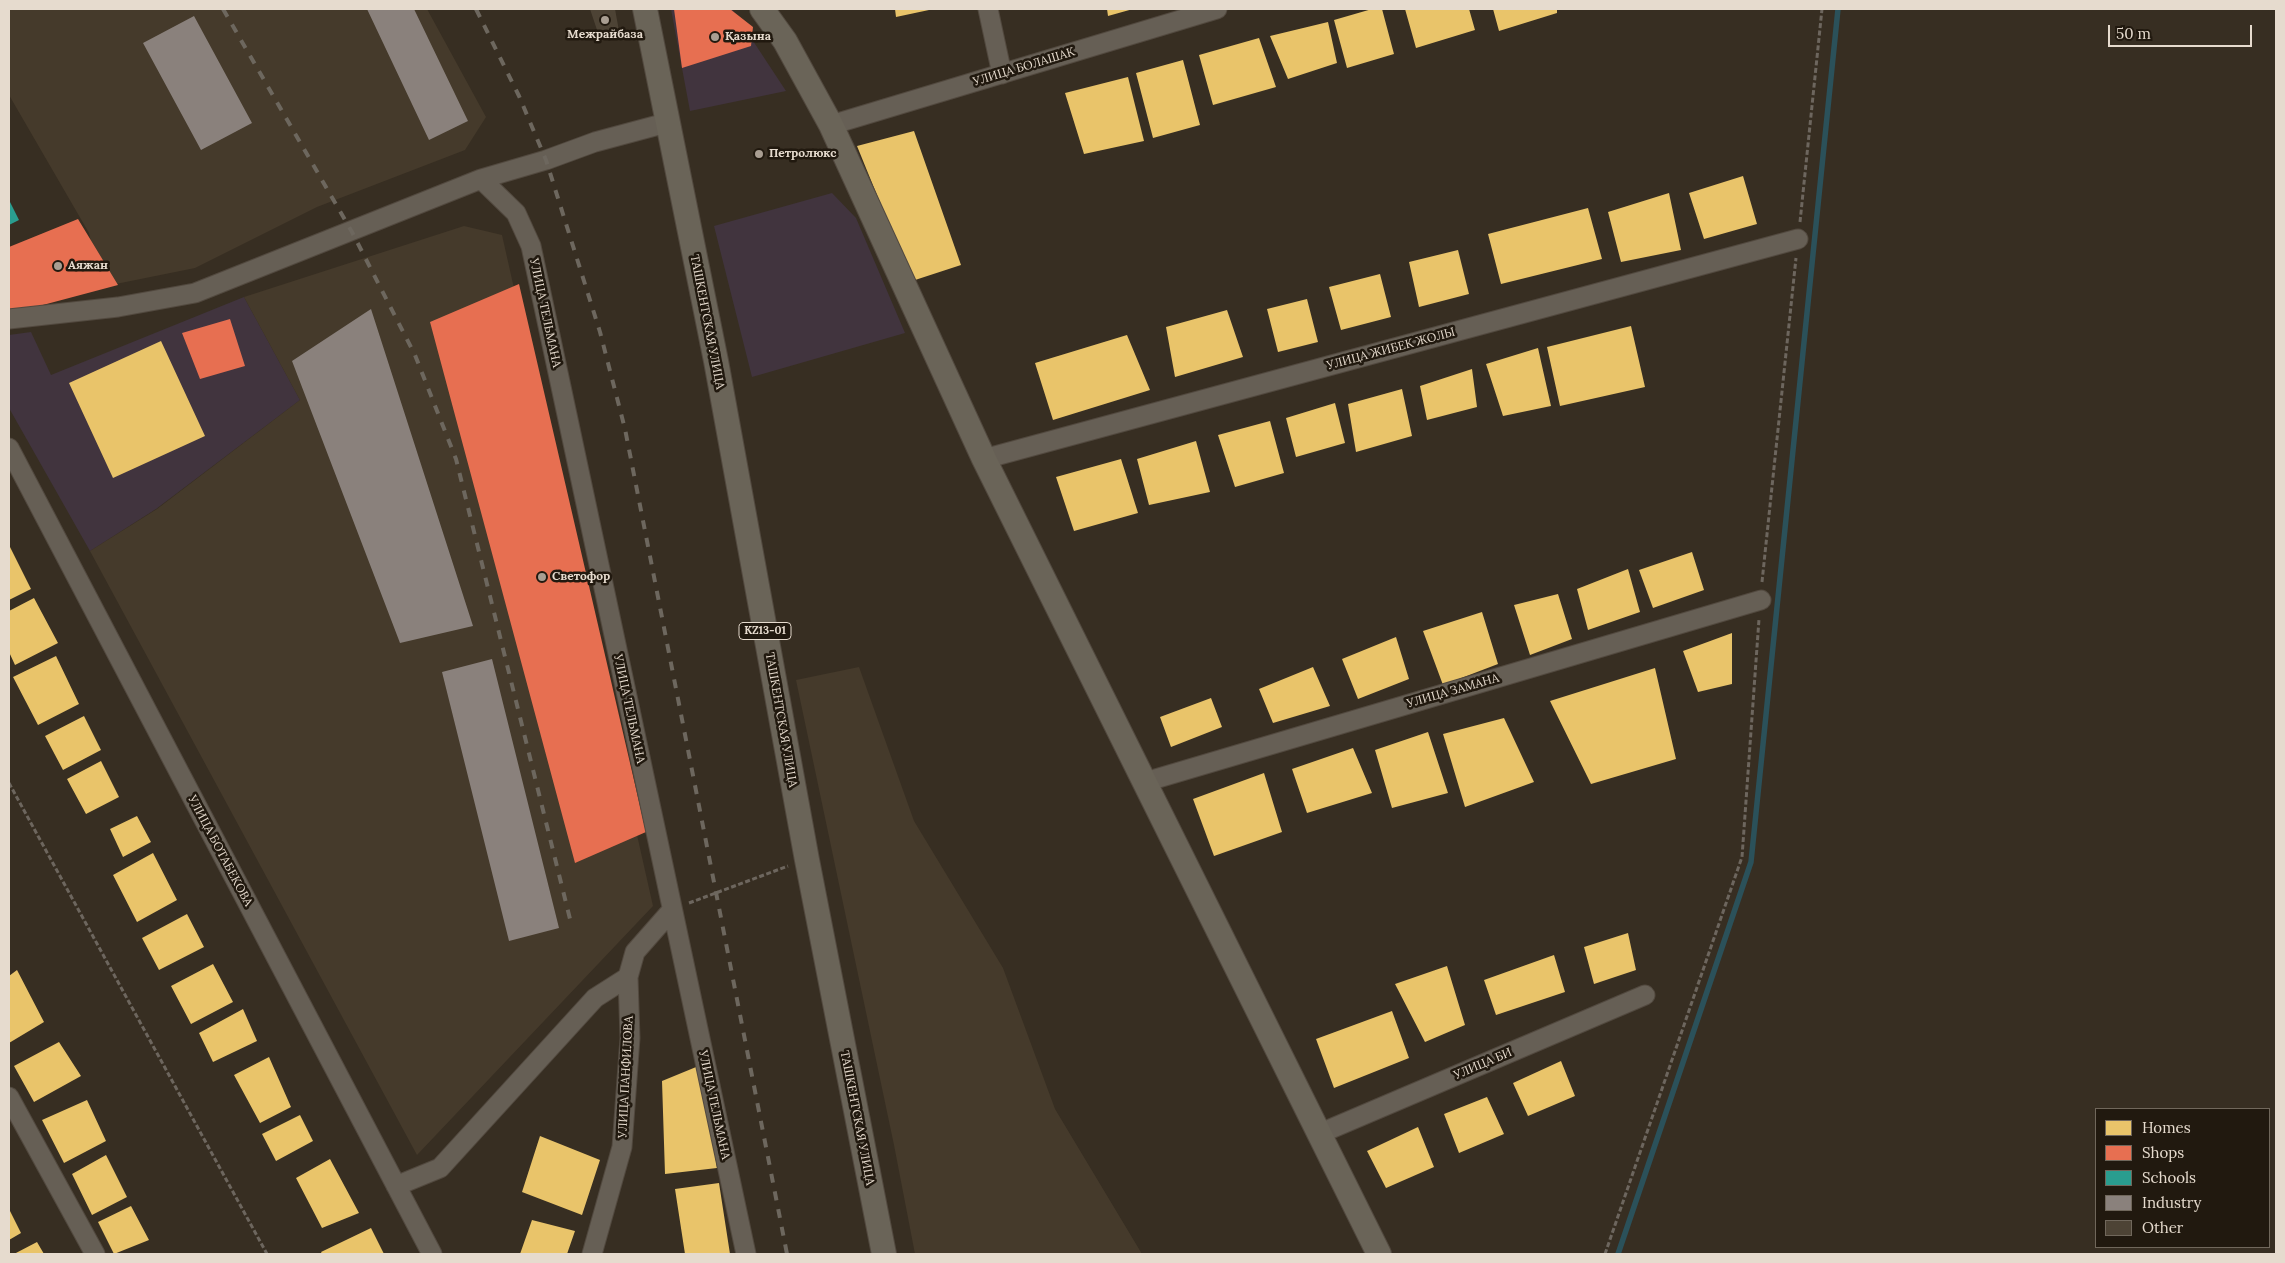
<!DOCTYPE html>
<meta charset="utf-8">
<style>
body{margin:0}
#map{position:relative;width:2285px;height:1263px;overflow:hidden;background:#372e22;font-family:Lora,serif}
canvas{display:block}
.frame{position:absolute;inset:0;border:10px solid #e6dbce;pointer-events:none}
.legend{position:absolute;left:2095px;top:1108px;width:175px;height:140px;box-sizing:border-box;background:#21190f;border:1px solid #70675b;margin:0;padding:6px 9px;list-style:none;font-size:15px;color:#e6dbce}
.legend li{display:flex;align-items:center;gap:10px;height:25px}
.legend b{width:25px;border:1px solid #70675b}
.scale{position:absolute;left:2108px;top:25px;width:144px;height:22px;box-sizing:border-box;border:2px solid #e6dbce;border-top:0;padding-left:6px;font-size:15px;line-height:18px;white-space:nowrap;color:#e6dbce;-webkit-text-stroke:4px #21190f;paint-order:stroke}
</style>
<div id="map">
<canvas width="2285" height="1263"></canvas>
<div class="frame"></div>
<ul class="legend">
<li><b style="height:14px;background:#e9c46a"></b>Homes</li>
<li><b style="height:14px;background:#e76f51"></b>Shops</li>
<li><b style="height:14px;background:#2a9d8f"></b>Schools</li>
<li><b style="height:14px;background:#8a817c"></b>Industry</li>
<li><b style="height:14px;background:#4d4335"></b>Other</li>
</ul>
<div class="scale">50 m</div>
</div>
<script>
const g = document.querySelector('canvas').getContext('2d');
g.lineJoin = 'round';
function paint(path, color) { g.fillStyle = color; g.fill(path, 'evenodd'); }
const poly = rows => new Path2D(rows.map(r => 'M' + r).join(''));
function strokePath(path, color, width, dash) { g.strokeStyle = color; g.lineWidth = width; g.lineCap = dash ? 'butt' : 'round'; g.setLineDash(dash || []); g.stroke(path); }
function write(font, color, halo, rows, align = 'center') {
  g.font = font + ' Lora,serif'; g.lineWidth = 5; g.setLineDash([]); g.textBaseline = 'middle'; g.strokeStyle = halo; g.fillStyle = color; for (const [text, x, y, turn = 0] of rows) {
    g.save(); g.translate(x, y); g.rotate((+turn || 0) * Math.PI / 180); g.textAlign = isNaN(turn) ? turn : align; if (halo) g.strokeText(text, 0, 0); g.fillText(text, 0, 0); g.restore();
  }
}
const commercial = poly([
 [671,9,732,9,786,91,690,111],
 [832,193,856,218,905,333,752,377,714,226],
 [244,297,300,400,156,509,90,551,9,408,9,335,31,332,51,375]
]);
const industrial = poly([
 [9,9,427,9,486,117,465,150,317,207,195,268,101,287,89,233,9,95],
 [464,226,502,235,653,906,417,1155,90,551,157,509,300,400,244,297],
 [859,667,914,821,1003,968,1055,1109,1142,1254,915,1254,894,1145,796,680]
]);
const homes = poly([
 [895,9,929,9,929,10,896,17],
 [1107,9,1133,9,1108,16],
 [1372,9,1382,9,1394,54,1347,68,1334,20],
 [1405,9,1469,9,1475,30,1416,48],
 [1493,9,1557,9,1557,13,1499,31],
 [1328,22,1337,63,1288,79,1270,36],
 [1259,38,1276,87,1213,105,1199,55],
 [1183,60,1200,125,1153,138,1136,73],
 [1128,77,1144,141,1084,154,1065,93],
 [914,131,961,265,912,281,857,146],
 [1743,176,1757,224,1704,239,1689,193],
 [1669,193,1681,250,1621,262,1608,212],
 [1588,208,1602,259,1501,284,1488,234],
 [1458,250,1469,294,1419,307,1409,262],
 [1380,274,1391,317,1341,330,1329,287],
 [1307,299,1318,342,1278,352,1267,309],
 [1227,310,1243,357,1175,377,1166,327],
 [1631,326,1645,387,1560,406,1547,347],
 [1127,335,1150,390,1053,420,1035,363],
 [161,341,205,436,113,478,69,383],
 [1538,348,1551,406,1503,416,1486,364],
 [1472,369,1477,407,1427,420,1420,386],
 [1402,389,1412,436,1356,452,1348,404],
 [1335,403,1345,443,1296,457,1286,418],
 [1270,421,1284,473,1235,487,1218,435],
 [1196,441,1210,492,1149,505,1137,459],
 [1121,459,1138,513,1074,531,1056,477],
 [9,545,31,589,9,600],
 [1692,552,1704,590,1653,608,1639,570],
 [1628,569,1640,612,1588,630,1577,589],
 [1558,594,1572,639,1530,655,1514,605],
 [34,598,58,643,15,665,9,652,9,611],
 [1482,612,1498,664,1443,685,1423,631],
 [1732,633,1732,684,1698,692,1683,651],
 [1396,637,1409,679,1358,699,1342,659],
 [56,656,79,704,38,725,13,677],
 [1313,667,1330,706,1273,723,1259,689],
 [1655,668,1676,759,1591,784,1550,701],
 [1211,698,1222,727,1171,747,1160,717],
 [84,716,101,750,63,770,45,736],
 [1504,718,1534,782,1465,807,1443,734],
 [1428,732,1448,793,1392,808,1375,750],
 [1353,748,1372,793,1307,813,1292,769],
 [101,761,119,797,86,814,67,779],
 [1264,773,1282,832,1214,856,1193,799],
 [137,816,151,842,123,857,110,829],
 [153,853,177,900,137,922,113,875],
 [187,914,204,947,159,970,142,938],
 [1628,933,1636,970,1594,984,1584,947],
 [1554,955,1565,992,1496,1015,1484,980],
 [213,964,233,1002,191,1024,171,986],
 [1447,966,1465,1025,1425,1042,1395,984],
 [17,970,44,1022,9,1043,9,976],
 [243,1009,257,1041,213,1062,199,1033],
 [1392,1011,1409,1058,1334,1088,1316,1039],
 [59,1042,81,1076,34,1102,14,1066],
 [269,1057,291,1107,260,1123,234,1075],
 [1561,1061,1575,1096,1528,1116,1513,1083],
 [701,1065,717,1168,665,1174,662,1081],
 [1487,1097,1504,1134,1459,1153,1444,1114],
 [87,1100,106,1141,64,1163,42,1120],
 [300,1115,313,1141,276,1161,262,1134],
 [1418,1127,1434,1167,1386,1188,1367,1151],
 [540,1136,600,1160,582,1215,522,1192],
 [106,1155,127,1197,92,1215,72,1174],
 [330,1159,359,1213,322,1228,296,1178],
 [719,1183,730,1254,685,1254,675,1189],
 [131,1206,149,1240,114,1254,98,1222],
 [10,1211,21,1233,9,1240,9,1212],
 [532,1220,575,1231,567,1254,520,1254],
 [371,1228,384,1254,322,1254,321,1252],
 [37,1242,44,1254,14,1254]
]);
const shops = poly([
 [674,9,730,9,753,27,751,46,682,68],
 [78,219,118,285,9,314,9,247],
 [519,284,646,832,575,863,430,322],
 [230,319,245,366,200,379,182,333]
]);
const schools = poly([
 [9,200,19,220,9,225]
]);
const industry = poly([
 [367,9,414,9,468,121,429,140],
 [194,16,252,123,201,150,143,43],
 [371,309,473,626,400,643,292,361],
 [492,659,559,928,509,941,442,672]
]);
const stream = poly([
 [1618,1254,1751,862,1838,9]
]);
const building = poly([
 [590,9,615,9,619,31,600,39]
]);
const path = poly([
 [1800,222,1822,9],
 [1762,582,1796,258],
 [9,783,267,1254],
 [689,903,788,866],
 [1605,1254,1742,857,1759,619]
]);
const minor = poly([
 [988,9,1002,74],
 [831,125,1217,9],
 [481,179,516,213,531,246,746,1254],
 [9,319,118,307,195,293,481,179,546,160,595,142,666,123],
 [9,448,432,1254],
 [984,459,1798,239],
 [1145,782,1761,600],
 [9,1097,95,1254],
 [1321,1133,1645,995],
 [396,1186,440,1168,595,998,628,977],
 [592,1254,622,1147,630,1038,628,977,635,952,672,910]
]);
const major = poly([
 [645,9,716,361,807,860,884,1254],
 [762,9,785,41,831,125,984,459,1379,1254]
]);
const rail = poly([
 [223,9,352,232,415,355,456,459,571,923],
 [476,9,519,96,546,160,600,332,625,429,787,1254]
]);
const markers = [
 [605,20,5,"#a99e92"],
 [715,37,5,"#a99e92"],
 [759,154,5,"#a99e92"],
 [58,266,5,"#a99e92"],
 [542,577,5,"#a99e92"]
];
const shields = [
 [765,631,52]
];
const shieldNames = [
 ["KZ13-01",765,631]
];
const poiNames = [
 ["Межрайбаза",605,35,"center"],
 ["Қазына",725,37],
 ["Петролюкс",769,154],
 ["Аяжан",68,266],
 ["Светофор",552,577]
];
const streetNames = [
 ["УЛИЦА БОЛАШАК",1024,67,-17],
 ["УЛИЦА ТЕЛЬМАНА",545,313,78],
 ["ТАШКЕНТСКАЯ УЛИЦА",707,322,79],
 ["УЛИЦА ЖИБЕК ЖОЛЫ",1391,349,-15],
 ["УЛИЦА ЗАМАНА",1453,691,-16],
 ["УЛИЦА ТЕЛЬМАНА",629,709,78],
 ["ТАШКЕНТСКАЯ УЛИЦА",781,720,80],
 ["УЛИЦА БОТАБЕКОВА",220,851,62],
 ["УЛИЦА БИ",1483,1064,-23],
 ["УЛИЦА ПАНФИЛОВА",626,1077,-87],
 ["УЛИЦА ТЕЛЬМАНА",714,1105,78],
 ["ТАШКЕНТСКАЯ УЛИЦА",857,1118,79]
];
paint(commercial, '#41343e');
paint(industrial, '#453a2b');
paint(homes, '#e9c46a');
paint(shops, '#e76f51');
paint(schools, '#2a9d8f');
paint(industry, '#8a817c');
strokePath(stream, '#2b515a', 5.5);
paint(building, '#4d4335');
strokePath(minor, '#52493f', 21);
strokePath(major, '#52493f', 26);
strokePath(path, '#6d665e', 3, [5, 2.5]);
strokePath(minor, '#665f55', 19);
strokePath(major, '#6a6458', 24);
strokePath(rail, '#6d675e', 4, [9, 9]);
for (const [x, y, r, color] of markers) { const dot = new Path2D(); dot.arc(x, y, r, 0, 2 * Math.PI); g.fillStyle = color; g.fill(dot); strokePath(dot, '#21190f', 2); }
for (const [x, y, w] of shields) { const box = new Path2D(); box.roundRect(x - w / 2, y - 8.5, w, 17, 4); g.fillStyle = '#21190f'; g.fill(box); strokePath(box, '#e6dbce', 1); }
write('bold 11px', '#e6dbce', null, shieldNames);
write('bold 12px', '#e6dbce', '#21190f', poiNames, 'left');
write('12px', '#e6dbce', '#21190f', streetNames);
</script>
